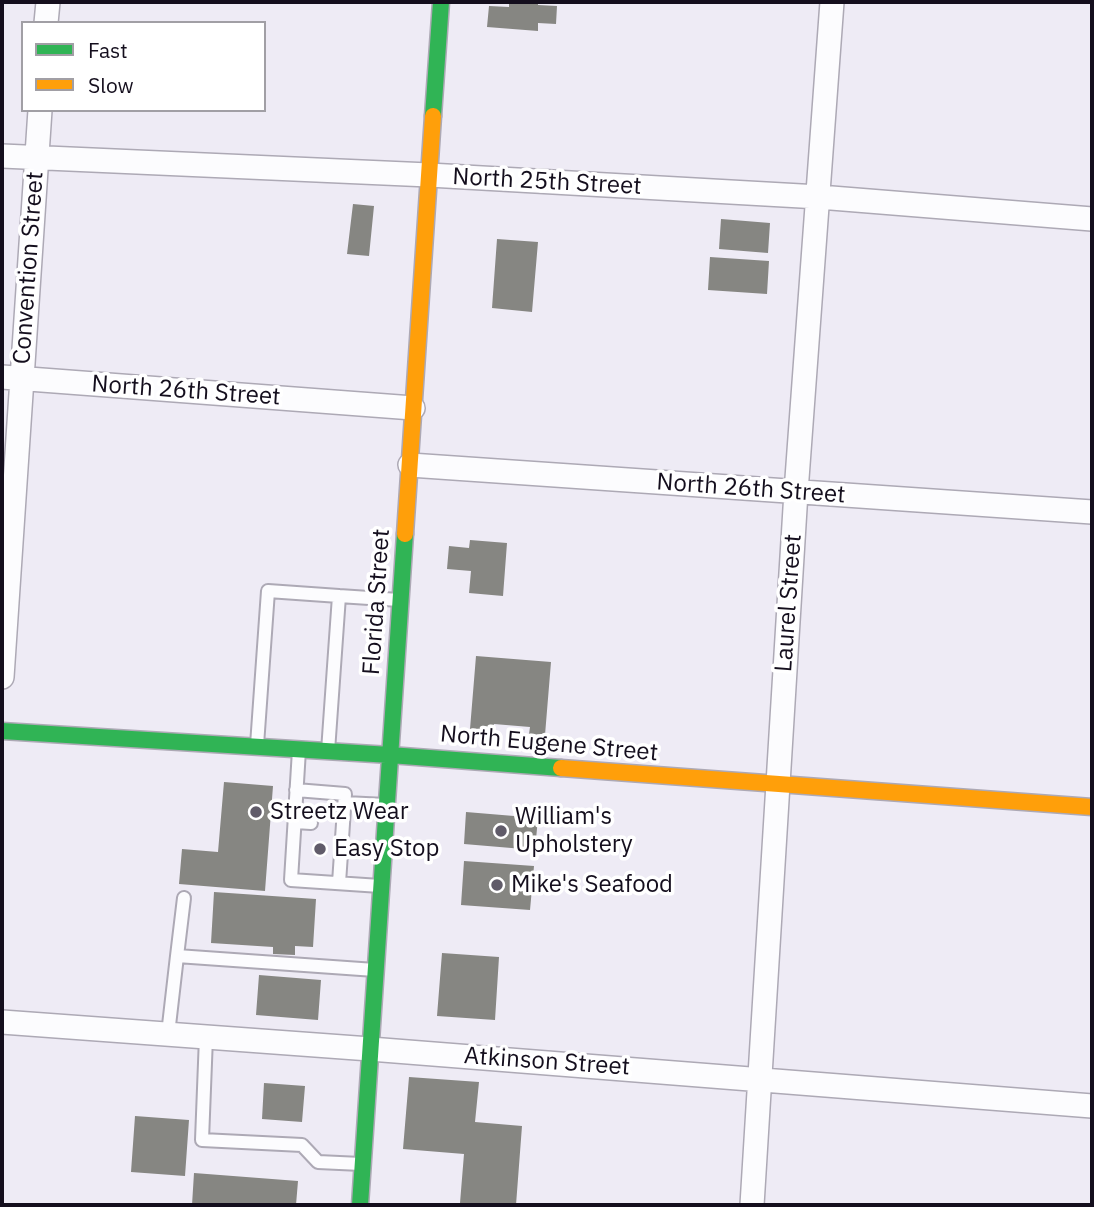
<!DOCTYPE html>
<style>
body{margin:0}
#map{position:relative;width:1094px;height:1207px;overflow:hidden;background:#eeebf5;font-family:"IBM Plex Sans",sans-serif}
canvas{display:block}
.frame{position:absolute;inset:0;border:4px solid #140e1d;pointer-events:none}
.legend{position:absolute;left:21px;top:21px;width:245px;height:91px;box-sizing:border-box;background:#fff;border:2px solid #a19fa5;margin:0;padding:9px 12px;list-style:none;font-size:21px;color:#140e1d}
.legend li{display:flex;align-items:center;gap:14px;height:35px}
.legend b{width:35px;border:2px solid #a19fa5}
</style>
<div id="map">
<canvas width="1094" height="1207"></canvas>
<div class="frame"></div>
<ul class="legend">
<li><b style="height:9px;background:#30b455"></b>Fast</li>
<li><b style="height:9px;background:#ff9f0a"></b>Slow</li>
</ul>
</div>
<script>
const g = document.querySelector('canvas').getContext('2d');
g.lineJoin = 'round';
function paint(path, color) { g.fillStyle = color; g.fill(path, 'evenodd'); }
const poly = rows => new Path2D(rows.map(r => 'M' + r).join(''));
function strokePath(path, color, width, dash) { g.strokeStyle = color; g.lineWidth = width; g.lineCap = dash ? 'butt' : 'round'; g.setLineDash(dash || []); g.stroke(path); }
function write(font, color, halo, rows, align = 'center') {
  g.font = font + ' "IBM Plex Sans",sans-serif'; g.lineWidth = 7; g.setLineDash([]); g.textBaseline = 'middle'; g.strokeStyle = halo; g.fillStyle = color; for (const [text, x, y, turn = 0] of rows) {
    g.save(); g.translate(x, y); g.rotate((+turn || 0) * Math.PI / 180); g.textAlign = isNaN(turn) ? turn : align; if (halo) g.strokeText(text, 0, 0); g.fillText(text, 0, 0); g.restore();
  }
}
const building = poly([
 [509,2,538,2,538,5,557,6,556,24,538,23,538,31,487,27,489,6,509,7],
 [353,204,374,206,369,256,347,254],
 [721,219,770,223,768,253,719,249],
 [497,239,538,242,532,312,492,308],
 [710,257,769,261,767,294,708,290],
 [470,540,507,543,503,596,469,593,471,571,447,569,449,546,469,548],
 [476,656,551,662,545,735,529,734,530,727,494,724,493,731,470,729],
 [224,782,273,786,265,891,179,884,182,849,218,852],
 [466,812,538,818,535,850,464,844],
 [464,861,534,866,530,910,461,905],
 [214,892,316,899,313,947,295,946,295,955,273,954,273,947,211,943],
 [442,953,499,957,495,1020,437,1016],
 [259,975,321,980,318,1020,256,1015],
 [409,1077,479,1082,475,1122,522,1126,516,1205,460,1203,464,1154,403,1149],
 [264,1083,305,1086,302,1122,262,1119],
 [135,1116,189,1120,185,1176,131,1172],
 [194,1173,298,1181,296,1205,192,1205]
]);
const lane = poly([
 [339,596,399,600],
 [257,745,268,591,339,596,328,751],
 [299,750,291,880,380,886],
 [296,790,345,794,339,883],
 [345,803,386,805],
 [295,822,311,823],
 [184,898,177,956,375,970],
 [168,1034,177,956],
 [206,1037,202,1140,302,1145,318,1162,361,1164]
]);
const street = poly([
 [46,23,48,2],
 [2,156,429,175,819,197,1092,219],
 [2,377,413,408],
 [410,465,1092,512],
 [2,677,40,110],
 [2,1022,370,1049,1092,1106],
 [752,1205,796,492,832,2]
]);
const fast = poly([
 [433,116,441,2],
 [2,731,390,755,561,768],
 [360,1205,405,534]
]);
const slow = poly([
 [405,534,433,116],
 [561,768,1092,807]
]);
const markers = [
 [256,812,7,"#605b69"],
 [501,831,7,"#605b69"],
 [320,849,7,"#605b69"],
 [497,885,7,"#605b69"]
];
const streetNames = [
 ["North 25th Street",547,182,3],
 ["Convention Street",29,268,-86],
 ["North 26th Street",186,391,4],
 ["North 26th Street",751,489,4],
 ["Florida Street",377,602,-86],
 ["Laurel Street",789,603,-86],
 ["North Eugene Street",549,744,5],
 ["Atkinson Street",547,1062,4]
];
const poiNames = [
 ["Streetz Wear",270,812],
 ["William's",515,817],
 ["Upholstery",515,845],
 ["Easy Stop",334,849],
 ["Mike's Seafood",511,885]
];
paint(building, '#868682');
strokePath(lane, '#ada9b5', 16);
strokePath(street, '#ada9b5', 26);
strokePath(fast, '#ada9b5', 19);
strokePath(slow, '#ada9b5', 19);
strokePath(lane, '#fcfcfe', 12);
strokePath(street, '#fcfcfe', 23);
strokePath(fast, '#30b455', 16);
strokePath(slow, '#ff9f0a', 16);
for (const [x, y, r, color] of markers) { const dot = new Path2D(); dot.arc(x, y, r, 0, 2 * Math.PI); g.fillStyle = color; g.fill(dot); strokePath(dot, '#fff', 2.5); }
write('24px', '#140e1d', '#fff', streetNames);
write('24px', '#140e1d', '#fff', poiNames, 'left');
</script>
